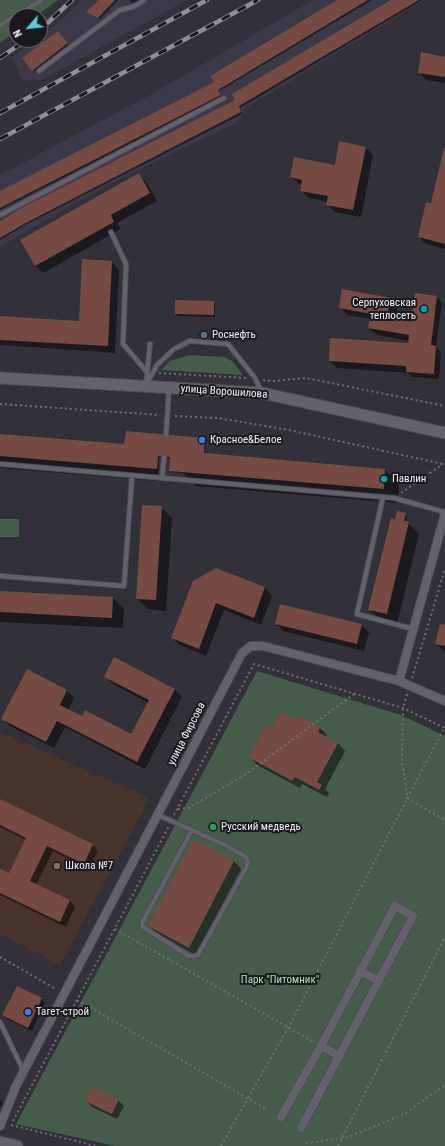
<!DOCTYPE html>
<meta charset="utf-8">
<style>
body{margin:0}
#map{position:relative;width:445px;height:1146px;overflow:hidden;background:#323039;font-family:"Roboto Condensed",sans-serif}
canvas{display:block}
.north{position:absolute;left:8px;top:8px;width:40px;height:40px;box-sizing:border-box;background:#19181d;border:1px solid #706f74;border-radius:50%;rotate:242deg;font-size:11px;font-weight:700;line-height:16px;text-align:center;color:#f2f1f7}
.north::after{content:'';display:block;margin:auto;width:14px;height:18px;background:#57c9e2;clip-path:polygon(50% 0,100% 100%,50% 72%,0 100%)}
</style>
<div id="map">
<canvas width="445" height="1146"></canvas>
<div class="north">N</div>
</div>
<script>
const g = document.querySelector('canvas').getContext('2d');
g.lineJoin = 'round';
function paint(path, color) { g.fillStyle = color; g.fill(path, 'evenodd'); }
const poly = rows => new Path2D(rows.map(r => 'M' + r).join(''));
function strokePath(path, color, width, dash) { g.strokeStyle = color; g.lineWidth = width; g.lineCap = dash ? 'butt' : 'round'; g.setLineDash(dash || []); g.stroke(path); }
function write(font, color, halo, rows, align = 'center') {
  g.font = font + ' "Roboto Condensed",sans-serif'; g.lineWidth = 4; g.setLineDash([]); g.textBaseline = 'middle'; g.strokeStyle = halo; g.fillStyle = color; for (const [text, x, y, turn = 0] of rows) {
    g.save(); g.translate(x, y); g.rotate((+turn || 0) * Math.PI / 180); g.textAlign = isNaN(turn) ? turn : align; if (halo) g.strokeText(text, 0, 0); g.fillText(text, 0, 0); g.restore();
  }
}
const built = poly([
 [82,0,187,0,42,80,22,81,12,57,36,40,40,40,40,37,51,29],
 [313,0,424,0,246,108,238,122,124,177,42,222,0,247,0,175,159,90]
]);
const education = poly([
 [0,732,150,798,60,965,0,934]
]);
const green = poly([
 [0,0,58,0,36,16,16,16,16,31,0,43],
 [189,355,224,357,232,361,243,375,161,370,170,361],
 [0,519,19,519,19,537,0,537],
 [257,671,401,715,445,736,445,1146,115,1146,16,1124]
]);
const shadow = poly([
 [100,0,118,0,100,19,89,13],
 [129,0,139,0,134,5],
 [339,0,372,0,219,91,221,97,0,210,0,192,215,82],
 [393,0,422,0,240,108,242,114,25,225,0,240,0,223,237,100],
 [60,33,69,45,34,72,33,70],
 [445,58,445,83,426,80,419,72],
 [366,148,373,155,361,217,335,212,327,204,328,202,309,198,301,190,302,185,299,184,291,177,335,166],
 [445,150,445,249,426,244,419,237,432,204],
 [139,175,146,182,157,201,117,223,121,229,43,273,35,266],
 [112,262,119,270,115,353,0,345,0,317,80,322],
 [437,297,442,303,436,347,441,352,439,379,412,377,408,373,337,368,330,361,408,344,410,341,377,335,369,328,371,319,347,315,340,307,390,299,398,306,395,320,410,323],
 [176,301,214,302,215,304,215,317,178,316,176,314],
 [0,435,127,445,205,439,206,441,205,454,385,470,399,484,398,503,196,486,183,473,171,472,170,470,171,458,159,457,158,481,0,468],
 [161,507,172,518,166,611,148,609,137,599],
 [405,514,407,516,405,523,408,523,419,534,397,624,380,620,370,610,396,520],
 [216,569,265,588,272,596,261,625,224,610,206,656,180,645,172,638],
 [0,592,113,598,124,609,123,628,0,622],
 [276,623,361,625,369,632,364,651,283,631],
 [445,626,445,652,436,644],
 [27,671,67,691,74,698,68,710,82,718,132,735,148,703,113,684,105,677,174,689,182,697,145,769,65,727,54,748,10,726,2,718],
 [299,717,320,728,327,735,326,737,338,743,345,751,325,789,329,793,327,797,302,784,300,788,257,765,250,757,297,722],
 [0,800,92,845,98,851,89,869,53,851,36,885,70,901,75,907,66,927,0,895,0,870,9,875,26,840,0,827],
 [194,841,234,861,241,869,196,955,157,934,149,926],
 [17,987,42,999,45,1002,32,1031,7,1019,4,1015],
 [0,1099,4,1105,0,1107],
 [118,1100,124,1106,117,1119,92,1107,86,1101]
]);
const building = poly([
 [99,0,115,0,98,18,86,12],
 [337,0,368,0,218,90,221,95,0,208,0,191,214,82,210,76],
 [391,0,419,0,239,106,241,112,24,224,0,238,0,221,23,207,235,100,232,94],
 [58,31,68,43,32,71,22,58],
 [421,52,445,57,445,77,418,73],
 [339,141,366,147,353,210,326,205,328,196,300,191,302,180,290,177,294,157,335,165],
 [444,148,445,148,445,244,418,237,426,202,431,203],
 [139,173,150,193,111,215,114,222,35,266,20,240],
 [82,259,112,261,108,346,0,340,0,316,79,321],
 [342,289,391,298,387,317,411,322,415,293,437,296,431,345,436,346,434,374,406,372,406,366,329,361,330,338,408,343,409,335,368,328,371,314,339,308],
 [175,300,214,301,214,315,175,314],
 [126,431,205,438,204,453,385,469,384,489,169,471,170,457,158,456,157,469,0,456,0,434,124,444],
 [142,505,162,506,156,600,136,599],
 [397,511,406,513,404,521,409,522,387,614,368,610,391,518,395,519],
 [216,568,265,587,254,618,216,603,199,649,171,638,193,581],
 [0,591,113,597,112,618,0,612],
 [280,604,362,624,357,644,275,624],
 [440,624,445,625,445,646,435,644],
 [114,657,175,689,137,762,57,721,46,742,1,719,27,669,67,690,60,705,82,716,85,710,131,734,149,700,104,677],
 [281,712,297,720,299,716,320,727,318,732,338,743,317,782,322,785,319,790,295,777,292,781,248,757,266,725,272,728],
 [0,799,93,844,84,864,47,846,30,881,70,900,60,922,0,893,0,869,9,873,26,838,0,825],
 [194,839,234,861,189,948,148,926],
 [17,986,42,998,28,1028,2,1015],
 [92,1086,119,1099,112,1114,85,1101]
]);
const path = poly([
 [159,373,247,378],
 [263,380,272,381,306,378,445,406],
 [0,404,160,415],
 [175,416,218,418,289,430,443,464],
 [401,493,443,464],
 [412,678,445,569],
 [407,694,403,708,402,763,408,799,445,820],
 [178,809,189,808,246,774,354,694],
 [174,815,254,664,403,708,445,728],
 [115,929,314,1042],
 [0,957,56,989],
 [77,1000,266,1109],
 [13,1121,169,826],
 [11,1125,96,1146],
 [306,1143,349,1137,404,1114,445,1085],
 [221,1146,288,1028,444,728],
 [338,1146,445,937]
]);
const lane = poly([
 [0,25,42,0],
 [39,71,120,10,132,7,140,3,144,0],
 [0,215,224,98],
 [111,232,126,264,123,344,147,372],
 [146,384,150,344],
 [146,385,157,365,174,349,190,341,228,344,255,378,261,391],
 [166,435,169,389],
 [0,464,394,498,445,512],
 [162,478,164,457],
 [383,497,357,614,413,629],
 [0,576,124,586,132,476],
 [158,815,192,830,225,845,246,857,248,862,246,868,198,955,194,956,189,956,143,927,142,923,192,830],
 [0,1022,23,1070]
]);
const street = poly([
 [399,681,445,514],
 [360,971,379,981],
 [321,1046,340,1056],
 [281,1117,321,1046,395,906,413,916,301,1128],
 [0,1126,16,1086,242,653,251,646,263,646,399,681,445,701]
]);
const secondary = poly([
 [0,378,262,393,445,433],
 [0,1142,17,1146]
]);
const rail = poly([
 [40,30,72,0],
 [0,58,26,40],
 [0,113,207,0],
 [0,139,258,0]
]);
const markers = [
 [424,309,4,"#0f9aa8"],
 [204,335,4,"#5c6f8a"],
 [202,440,4,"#3f7fe0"],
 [384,479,4,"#0f9aa8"],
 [213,827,4,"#2e9e5b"],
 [57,866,4,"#8d6e63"],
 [28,1012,4,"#3f7fe0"]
];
const poiNames = [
 ["Серпуховская",416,303,"right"],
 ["теплосеть",416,316,"right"],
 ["Роснефть",212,335],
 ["Красное&Белое",210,440],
 ["Павлин",392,479],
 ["Русский медведь",221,827],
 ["Школа №7",65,866],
 ["Тагет-строй",36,1012]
];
const streetNames = [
 ["улица Ворошилова",224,392,4],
 ["улица Фирсова",187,734,-63]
];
const parkNames = [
 ["Парк \"Питомник\"",280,980]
];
paint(built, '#3b3847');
paint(education, '#46342c');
paint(green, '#445c49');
paint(shadow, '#0007');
paint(building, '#744a42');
strokePath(lane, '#4e4c54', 6);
strokePath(street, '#4e4c54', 10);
strokePath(secondary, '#4e4c54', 13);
strokePath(path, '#6f6d75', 2, [2, 3]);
strokePath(lane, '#63616b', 4);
strokePath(street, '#63616b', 8);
strokePath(secondary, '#63616b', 11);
strokePath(rail, '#8f8d95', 4.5);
strokePath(rail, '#19181d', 3, [9]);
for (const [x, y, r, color] of markers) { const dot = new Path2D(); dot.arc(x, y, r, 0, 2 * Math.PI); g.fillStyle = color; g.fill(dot); strokePath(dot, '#19181d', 1.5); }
write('11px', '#f2f1f7', '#19181d', poiNames, 'left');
write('11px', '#f2f1f7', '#19181d', streetNames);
write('11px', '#aae4b5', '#19181d', parkNames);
</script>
